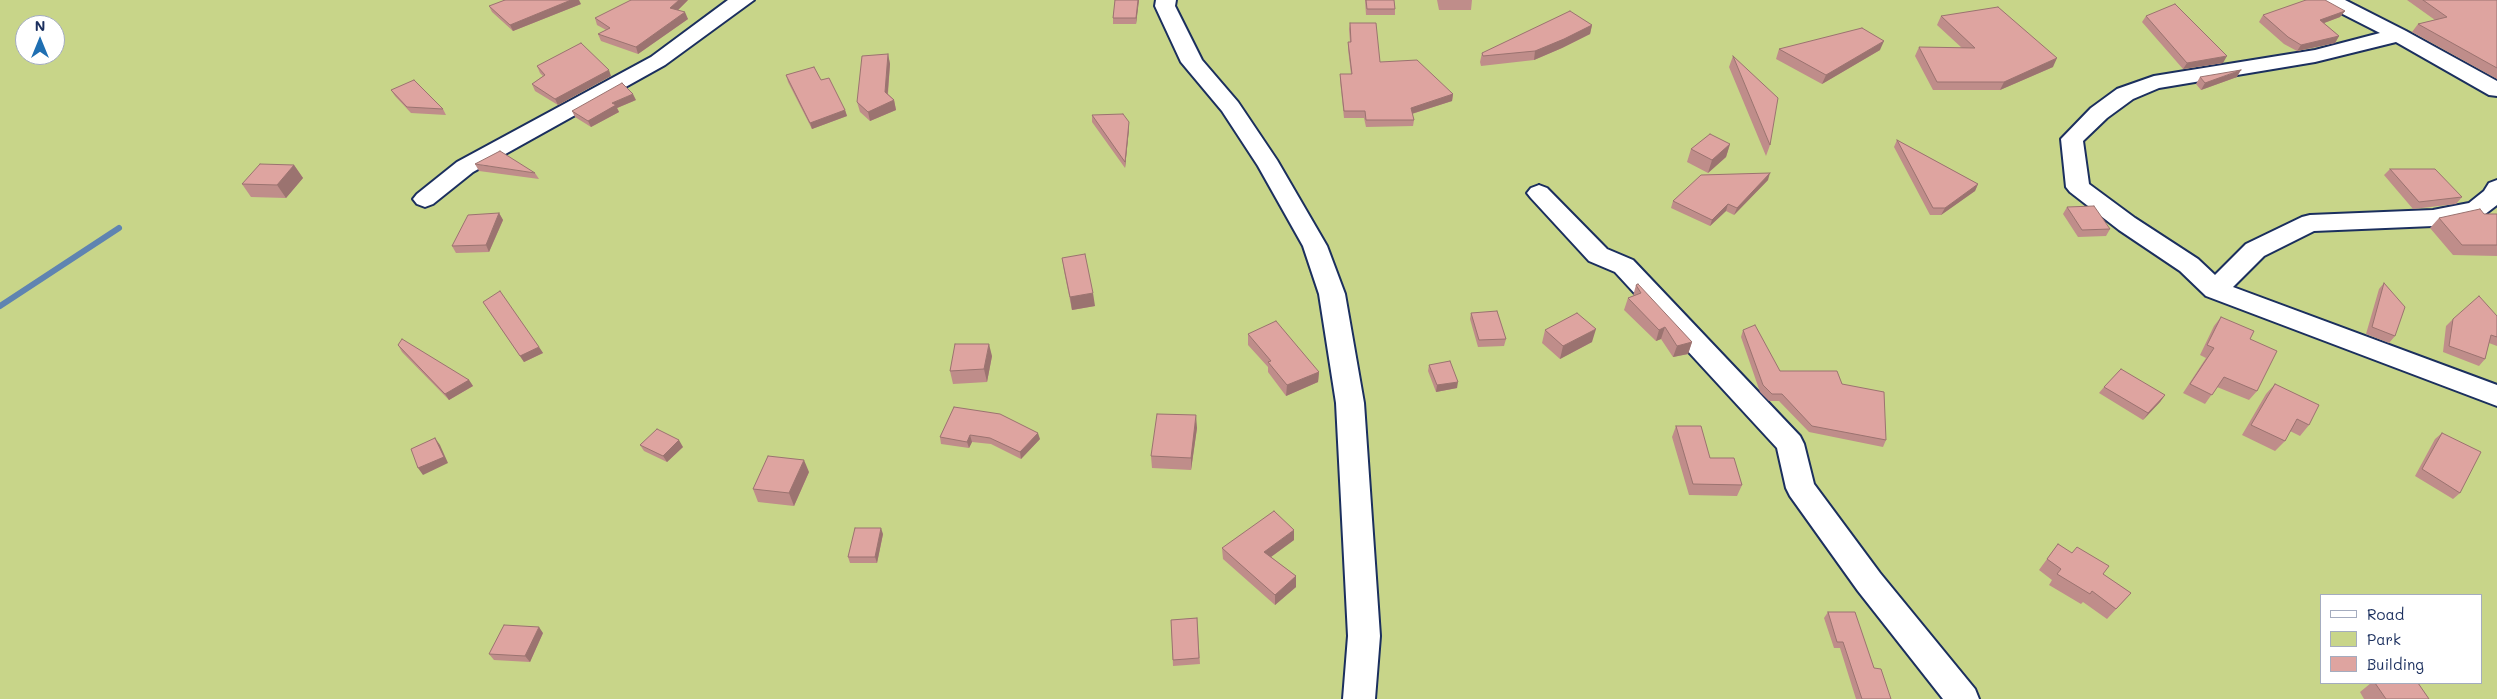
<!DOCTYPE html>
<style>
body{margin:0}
#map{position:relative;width:2497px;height:699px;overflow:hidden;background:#fff;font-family:Mali,sans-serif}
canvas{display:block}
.legend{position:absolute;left:2320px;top:594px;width:162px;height:90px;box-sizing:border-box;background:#fff;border:1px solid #a4acbf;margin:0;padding:6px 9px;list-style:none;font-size:15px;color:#1b2f5e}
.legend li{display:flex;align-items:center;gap:10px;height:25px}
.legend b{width:25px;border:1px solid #a4acbf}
.north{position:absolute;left:15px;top:15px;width:50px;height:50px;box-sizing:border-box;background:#fff;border:1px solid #a4acbf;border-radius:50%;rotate:0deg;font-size:14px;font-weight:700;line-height:20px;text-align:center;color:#1b2f5e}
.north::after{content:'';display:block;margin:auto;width:18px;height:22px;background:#1f6fb2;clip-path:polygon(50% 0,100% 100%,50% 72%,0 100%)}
</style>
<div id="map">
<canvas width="2497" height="699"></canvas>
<ul class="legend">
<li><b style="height:6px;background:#fff"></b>Road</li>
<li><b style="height:14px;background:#c8d589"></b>Park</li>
<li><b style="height:14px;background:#dea4a0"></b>Building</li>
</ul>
<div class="north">N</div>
</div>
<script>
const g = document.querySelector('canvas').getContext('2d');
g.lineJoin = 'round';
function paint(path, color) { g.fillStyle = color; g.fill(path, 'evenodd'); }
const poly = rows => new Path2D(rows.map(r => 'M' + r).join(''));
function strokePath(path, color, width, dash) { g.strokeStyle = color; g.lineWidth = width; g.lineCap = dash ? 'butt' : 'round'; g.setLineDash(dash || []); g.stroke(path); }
const green = poly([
 [0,0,2497,0,2497,699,0,699],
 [25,25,55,25,55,55,25,55],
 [2321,595,2481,595,2481,683,2321,683]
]);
const stream = poly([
 [0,306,119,228]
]);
const minor = poly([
 [728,0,754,0,665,65,473,172,433,204,425,207,417,204,413,199,417,194,457,162,651,57,728,0],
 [1156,0,1176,0,1175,6,1202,60,1238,102,1277,160,1327,246,1345,294,1364,403,1380,636,1375,699,1343,699,1348,636,1336,403,1319,294,1303,246,1258,166,1222,111,1181,62,1155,6,1156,0],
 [2320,0,2345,0,2406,31,2497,81,2497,96,2489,95,2396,42,2315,62,2159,88,2133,99,2107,118,2083,141,2089,184,2135,218,2198,259,2215,275,2246,244,2302,217,2310,215,2433,210,2469,203,2484,191,2489,183,2497,180,2497,205,2484,215,2433,226,2314,231,2264,256,2233,287,2497,385,2497,406,2206,296,2180,271,2119,230,2070,192,2066,187,2061,139,2091,108,2117,89,2154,76,2315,50,2380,33,2323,4,2320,0],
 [1539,185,1547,188,1607,249,1633,260,1800,436,1804,444,1814,484,1880,573,1975,689,1979,699,1943,699,1858,591,1790,496,1786,488,1777,448,1615,272,1589,261,1531,198,1527,193,1531,188,1539,185]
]);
const wall = poly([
 [688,0,678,10,688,19,638,54,601,41,598,34,606,30,597,25,595,18],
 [1115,0,1139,0,1136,24,1113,24,1113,18],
 [1365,0,1394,0,1395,9,1395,15,1366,15],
 [1437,0,1472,0,1471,10,1439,10],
 [2407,0,2497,0,2497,79,2412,32,2418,24,2435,20],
 [581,4,513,31,492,12,489,6],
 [2345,11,2340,17,2324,23,2339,36,2335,43,2297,51,2284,44,2259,22,2263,15],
 [1941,16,2053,67,2000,90,1933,90,1915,56,1919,47,1962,48,1937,25],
 [2146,16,2223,63,2183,69,2142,22],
 [1350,23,1380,62,1453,94,1452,101,1412,114,1414,120,1413,126,1366,127,1364,118,1344,118,1340,80,1340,74,1351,74,1348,49,1348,42,1350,42,1349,29],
 [1592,25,1590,34,1562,48,1534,60,1481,66,1480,62,1482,53],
 [1779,49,1880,50,1822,84,1776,59],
 [888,54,890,64,888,94,894,100,896,110,870,121,860,112,857,102],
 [1733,56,1770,145,1766,156,1729,67],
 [537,66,611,76,558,105,535,91,532,84,543,76,540,73],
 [786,75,821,80,845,110,847,116,812,129,788,82],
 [2200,77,2237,77,2201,90,2196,84],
 [391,90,443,109,446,115,411,113,395,96],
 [636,100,617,108,619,112,591,127,575,117,572,111],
 [1092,115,1129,122,1129,129,1125,168,1092,122],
 [1897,140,1978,184,1975,191,1941,215,1930,215,1894,147],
 [1730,144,1726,157,1708,173,1687,162,1691,149],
 [475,164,535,173,539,179,479,171],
 [294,165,303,178,286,198,251,197,242,184],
 [2390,169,2462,197,2456,204,2413,209,2384,175],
 [1768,180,1734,215,1726,211,1710,226,1671,208,1673,201],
 [2067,207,2110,229,2106,236,2078,237,2063,214],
 [499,213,503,220,489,252,456,253,452,246],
 [2484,214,2497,214,2497,256,2453,255,2430,228,2439,218],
 [1062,258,1095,306,1072,310,1064,271],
 [2384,283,2395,336,2389,343,2366,334,2379,289],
 [1636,285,1692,342,1688,354,1673,357,1661,339,1656,341,1624,310,1628,298,1633,296],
 [483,302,539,347,543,353,524,362],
 [1471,313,1506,339,1504,346,1478,347,1470,319],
 [2497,316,2497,346,2489,343,2485,359,2479,366,2443,352,2446,326,2453,319],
 [2221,317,2250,339,2257,391,2249,400,2217,387,2205,404,2183,393,2206,358,2200,355,2214,326],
 [1545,330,1592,342,1560,359,1542,343],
 [1743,330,1780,371,1842,384,1886,440,1883,447,1809,432,1779,401,1769,401,1760,392,1741,337],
 [1248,334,1319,372,1318,382,1286,396,1268,372,1268,367,1248,345],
 [398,345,469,380,473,386,449,400,402,352],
 [992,356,987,382,953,384,950,371],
 [1429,365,1457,388,1436,392,1428,371],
 [2275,384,2309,425,2300,436,2290,431,2285,441,2275,451,2242,435,2266,394],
 [2104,387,2165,395,2160,402,2143,420,2099,393],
 [954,407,1040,439,1021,459,991,444,972,442,969,448,941,444,940,437],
 [1676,426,1710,458,1742,485,1737,496,1689,495,1672,437],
 [1197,428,1191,470,1152,468,1151,456],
 [2442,433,2460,493,2453,499,2415,476,2435,439],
 [640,445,683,447,667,462,644,451],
 [809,472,794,506,758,502,753,489],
 [883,534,877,563,850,563,848,557],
 [1294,540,1271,557,1296,576,1296,587,1275,605,1223,559,1222,548],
 [2058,544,2131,593,2107,619,2083,602,2081,604,2049,585,2052,580,2039,570],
 [1828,612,1874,668,1891,699,1856,699,1840,648,1834,648,1824,618],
 [1197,618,1200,664,1173,666,1171,620],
 [543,633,530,662,494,660,489,654],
 [2371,683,2418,683,2429,699,2364,699,2360,692]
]);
const shadedWall = poly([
 [571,0,579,0,581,4,513,31,510,25],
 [679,0,688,0,673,15,670,8],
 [1138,0,1139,0,1136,24,1136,18],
 [2345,11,2340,17,2316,26,2320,20],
 [685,12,688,19,638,54,636,47],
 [1592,25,1590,34,1562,48,1534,60,1535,51],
 [2339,36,2335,43,2297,51,2301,45],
 [1884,41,1880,50,1822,84,1826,75],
 [888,54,890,64,887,101,885,92],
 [2227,56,2223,63,2183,69,2187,63],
 [2057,58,2053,67,2000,90,2004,82],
 [609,70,611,76,558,105,555,99],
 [2241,70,2237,77,2201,90,2205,83],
 [633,94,636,100,617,108,619,112,591,127,588,121,612,103],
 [1453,94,1452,101,1411,114,1411,108],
 [894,100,896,110,870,121,868,112],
 [845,110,847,116,812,129,810,123],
 [1129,122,1129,129,1125,168,1125,162],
 [1730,144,1726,157,1708,173,1712,160],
 [294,165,303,178,286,198,277,185],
 [1770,173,1768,180,1734,215,1737,208],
 [1978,184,1975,191,1941,215,1945,208],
 [1728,204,1726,211,1710,226,1712,220],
 [499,213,503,220,489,252,486,245],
 [1093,293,1095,306,1072,310,1070,297],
 [1665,327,1661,339,1656,341,1659,330],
 [1596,329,1592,342,1560,359,1563,346],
 [1692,342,1688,354,1673,357,1677,346],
 [989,344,992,356,987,382,984,369],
 [539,347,543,353,524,362,520,356],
 [1319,372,1318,382,1286,396,1287,385],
 [469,380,473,386,449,400,445,394],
 [1458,382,1457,388,1436,392,1437,385],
 [2165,395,2160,402,2143,420,2148,413],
 [1196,415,1197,428,1191,470,1191,458],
 [1038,433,1040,439,1021,459,1020,452],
 [970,435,972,442,969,448,967,442],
 [435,438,440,445,448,463,423,475,418,468],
 [679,440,683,447,667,462,663,456],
 [804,460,809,472,794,506,789,493],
 [881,528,883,534,877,563,875,557],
 [1294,530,1294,540,1264,562,1264,552],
 [1296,576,1296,587,1275,605,1275,595],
 [539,627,543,633,530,662,525,656]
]);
const building = poly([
 [505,0,571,0,510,25,489,6,505,0],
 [631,0,679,0,670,8,685,12,636,47,598,34,610,28,595,18,631,0],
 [1115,0,1138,0,1136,18,1113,18,1115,0],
 [1366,0,1394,0,1395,9,1367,9,1366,0],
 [2306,0,2325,0,2345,11,2320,20,2339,36,2301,45,2288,37,2263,15,2306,0],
 [2423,0,2497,0,2497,68,2418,24,2447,17,2423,0],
 [2175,4,2227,56,2187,63,2146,16,2175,4],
 [1998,7,2057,58,2004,82,1937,82,1919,47,1975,48,1941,16,1998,7],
 [1570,11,1592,25,1564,39,1535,51,1483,56,1482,53,1570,11],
 [1350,23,1376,23,1380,62,1417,60,1453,94,1411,108,1414,120,1366,120,1365,111,1344,111,1340,74,1352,74,1348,42,1351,42,1350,23],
 [1862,28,1884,41,1826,75,1779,49,1862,28],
 [581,43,609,70,555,99,532,84,545,75,537,66,581,43],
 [888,54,885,92,894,100,868,112,857,102,862,56,888,54],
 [1733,56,1778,98,1770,145,1733,56],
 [814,67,821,80,829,78,845,110,810,123,786,75,814,67],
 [2241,70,2205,83,2200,77,2241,70],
 [414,80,443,109,407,107,391,90,414,80],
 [622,83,633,94,612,103,616,105,588,121,572,111,622,83],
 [1123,114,1129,122,1125,162,1092,115,1123,114],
 [1710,134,1730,144,1712,160,1691,149,1710,134],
 [1897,140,1978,184,1945,208,1933,208,1897,140],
 [500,151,535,173,475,164,500,151],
 [260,164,294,165,277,185,242,184,260,164],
 [2390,169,2435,169,2462,197,2419,202,2390,169],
 [1770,173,1737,208,1728,204,1712,220,1673,201,1701,175,1770,173],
 [2094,206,2110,229,2082,230,2067,207,2094,206],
 [2480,209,2484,214,2497,214,2497,245,2462,245,2439,218,2480,209],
 [499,213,486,245,452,246,468,215,499,213],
 [1085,254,1093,293,1070,297,1062,258,1085,254],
 [2384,283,2405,307,2395,336,2372,327,2384,283],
 [1638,284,1692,342,1677,346,1665,327,1659,330,1628,298,1641,293,1636,285,1638,284],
 [500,291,539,347,520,356,483,302,500,291],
 [2479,296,2497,316,2497,337,2491,335,2485,359,2449,346,2453,319,2479,296],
 [1497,311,1506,339,1479,340,1471,313,1497,311],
 [1577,313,1596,329,1563,346,1545,330,1577,313],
 [2221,317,2254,331,2250,339,2277,351,2257,391,2224,377,2212,395,2190,384,2214,348,2207,345,2221,317],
 [1276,321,1319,372,1287,385,1268,362,1271,361,1248,334,1276,321],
 [1755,325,1780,371,1837,371,1842,384,1884,392,1886,440,1812,426,1782,394,1772,394,1763,385,1743,330,1755,325],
 [402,339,469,380,445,394,398,345,402,339],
 [955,344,989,344,984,369,950,371,955,344],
 [1450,361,1458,382,1437,385,1429,365,1450,361],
 [2121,369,2165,395,2148,413,2104,387,2121,369],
 [2275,384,2319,405,2309,425,2297,419,2285,441,2251,425,2275,384],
 [954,407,1000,414,1038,433,1020,452,990,438,970,435,967,442,940,437,954,407],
 [1157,414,1196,415,1191,458,1151,456,1157,414],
 [1676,426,1701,426,1710,458,1734,458,1742,485,1693,484,1676,426],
 [657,429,679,440,663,456,640,445,657,429],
 [2442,433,2481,452,2460,493,2422,469,2442,433],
 [435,438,444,457,418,468,411,449,435,438],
 [768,456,804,460,789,493,753,489,768,456],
 [1274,511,1294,530,1264,552,1296,576,1275,595,1222,548,1274,511],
 [855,528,881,528,875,557,848,557,855,528],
 [2058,544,2072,553,2077,547,2109,566,2103,574,2131,593,2116,609,2092,591,2090,594,2057,574,2061,569,2047,559,2058,544],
 [1828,612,1855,612,1874,668,1881,669,1891,699,1862,699,1843,642,1837,642,1828,612],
 [1197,618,1199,658,1173,660,1171,620,1197,618],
 [504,625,539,627,525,656,489,654,504,625],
 [2375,683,2418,683,2429,699,2386,699,2375,683]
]);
paint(green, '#c8d589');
strokePath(stream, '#5f84b1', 6);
strokePath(minor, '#1b2f5e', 4);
paint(minor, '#fff');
paint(wall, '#bf8d8a');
paint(shadedWall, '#9b7370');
paint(building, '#dea4a0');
strokePath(building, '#9b7370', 1);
</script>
